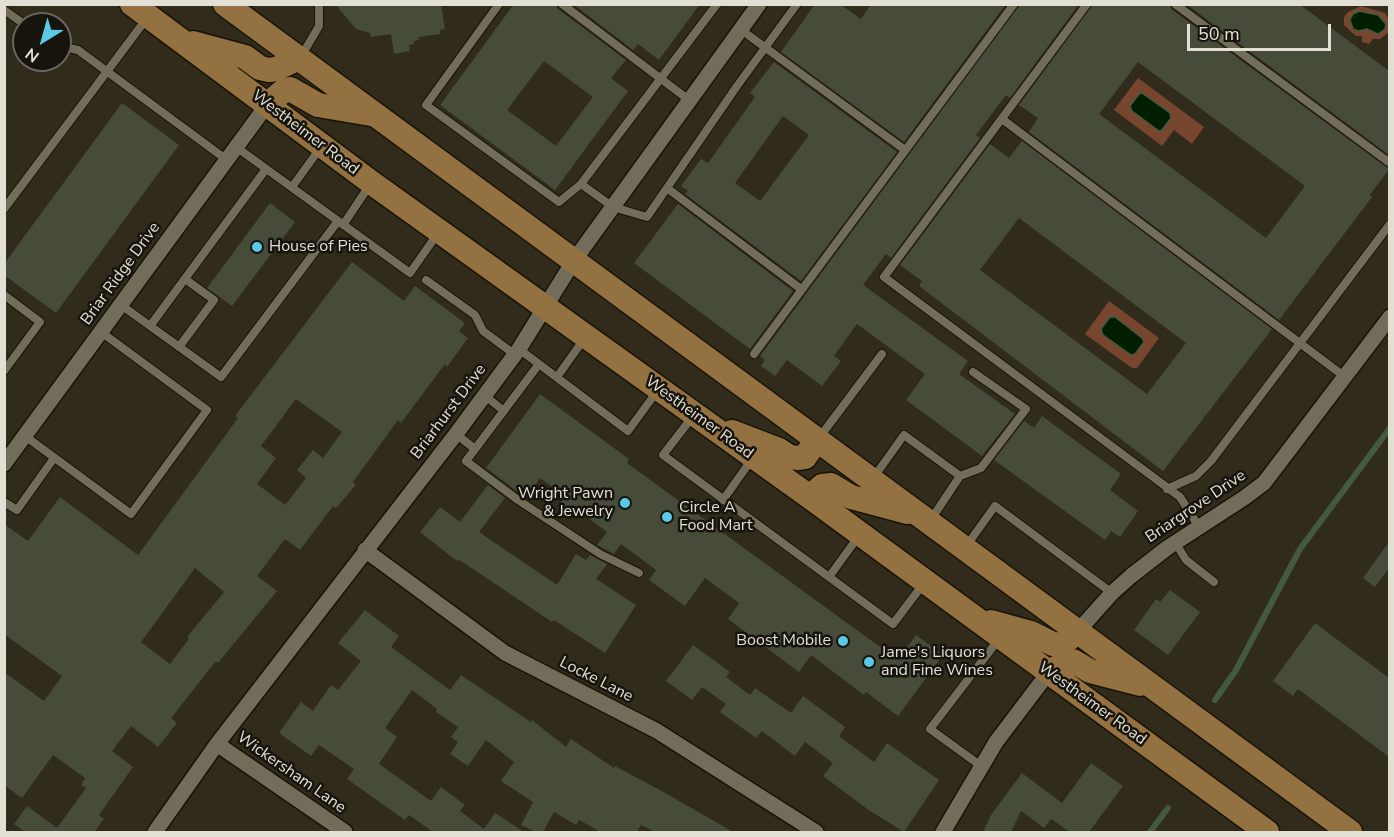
<!DOCTYPE html>
<style>
body{margin:0}
#map{position:relative;width:1394px;height:837px;overflow:hidden;background:#302b1b;font-family:"Nunito Sans",sans-serif}
canvas{display:block}
.frame{position:absolute;inset:0;border:6px solid #e2dfd5;pointer-events:none}
.north{position:absolute;left:12px;top:12px;width:60px;height:60px;box-sizing:border-box;background:#16140d;border:2px solid #68655d;border-radius:50%;rotate:217deg;font-size:16px;font-weight:700;line-height:24px;text-align:center;color:#e2dfd5}
.north::after{content:'';display:block;margin:auto;width:21px;height:27px;background:#5ac8e6;clip-path:polygon(50% 0,100% 100%,50% 72%,0 100%)}
.scale{position:absolute;left:1187px;top:24px;width:144px;height:27px;box-sizing:border-box;border:3px solid #e2dfd5;border-top:0;padding-left:8px;font-size:18px;line-height:21px;white-space:nowrap;color:#e2dfd5;-webkit-text-stroke:4px #16140d;paint-order:stroke}
</style>
<div id="map">
<canvas width="1394" height="837"></canvas>
<div class="frame"></div>
<div class="north">N</div>
<div class="scale">50 m</div>
</div>
<script>
const g = document.querySelector('canvas').getContext('2d');
g.lineJoin = 'round';
function paint(path, color) { g.fillStyle = color; g.fill(path, 'evenodd'); }
const poly = rows => new Path2D(rows.map(r => 'M' + r).join(''));
function strokePath(path, color, width, dash) { g.strokeStyle = color; g.lineWidth = width; g.lineCap = dash ? 'butt' : 'round'; g.setLineDash(dash || []); g.stroke(path); }
function write(font, color, halo, rows, align = 'center') {
  g.font = font + ' "Nunito Sans",sans-serif'; g.lineWidth = 5; g.setLineDash([]); g.textBaseline = 'middle'; g.strokeStyle = halo; g.fillStyle = color; for (const [text, x, y, turn = 0] of rows) {
    g.save(); g.translate(x, y); g.rotate((+turn || 0) * Math.PI / 180); g.textAlign = isNaN(turn) ? turn : align; if (halo) g.strokeText(text, 0, 0); g.fillText(text, 0, 0); g.restore();
  }
}
const green = poly([
 [1361,6,1385,13,1389,19,1389,32,1380,39,1373,39,1369,44,1362,42,1362,36,1356,36,1344,25,1344,17,1348,12],
 [1138,78,1204,127,1192,144,1174,130,1162,146,1114,110],
 [1109,301,1159,338,1137,368,1132,368,1085,334]
]);
const water = poly([
 [1359,11,1378,15,1386,24,1385,29,1378,34,1367,29,1359,31,1353,29,1350,20,1353,14,1359,11],
 [1142,93,1170,113,1171,118,1162,130,1159,131,1132,111,1130,106,1139,94,1142,93],
 [1110,317,1115,317,1142,338,1144,342,1135,354,1131,355,1103,335,1101,329,1110,317]
]);
const stream = poly([
 [1215,700,1236,670,1300,549,1390,428],
 [1150,832,1168,808]
]);
const building = poly([
 [335,4,441,4,445,29,440,30,440,34,418,37,419,40,414,41,414,44,409,45,410,51,394,54,391,34,371,37,370,33,356,29],
 [514,4,556,4,558,9,626,60,611,78,628,91,555,190,440,105],
 [544,61,593,97,556,146,507,110],
 [573,4,700,4,659,60,638,44,633,50],
 [815,4,840,4,861,19,871,4,1006,4,904,142,781,52],
 [1020,4,1079,4,1010,98,1006,95,976,135,980,138,891,258,886,254,863,285,968,361,959,374,1015,414,982,456,906,400,925,374,857,324,834,356,841,361,822,386,787,360,775,376,761,366,765,360,760,356],
 [1093,4,1169,4,1171,9,1389,169,1370,195,1372,197,1279,320,1029,132,1038,118,1019,105],
 [1138,62,1305,186,1266,238,1099,114],
 [1186,4,1299,4,1389,71,1389,155],
 [774,62,897,152,801,281,685,194,688,191,681,186,701,159,708,163,755,97,750,93],
 [783,116,809,135,760,201,735,183],
 [122,103,179,145,56,313,4,275,4,264],
 [1022,141,1272,329,1163,471,919,286,922,281,900,265,990,144,1009,158],
 [1019,218,1186,343,1147,394,980,270],
 [270,203,295,222,232,306,207,288],
 [678,204,793,291,750,349,634,263],
 [352,262,404,301,415,286,465,323,459,331,468,338,447,367,445,364,401,423,398,420,353,482,356,485,336,508,333,506,300,550,285,539,257,576,277,591,218,663,216,661,171,718,177,723,158,747,131,726,112,751,133,767,99,815,104,819,94,832,25,832,14,824,27,806,57,828,86,788,81,785,85,778,53,755,22,798,4,785,4,672,44,701,62,676,4,634,4,524,28,541,60,497,138,555,238,418,235,416],
 [296,399,342,432,323,458,313,450,297,470,306,478,285,505,257,484,276,458,261,446],
 [195,568,224,592,187,637,189,639,170,664,141,642],
 [540,394,629,459,627,463,898,660,916,635,943,655,898,716,866,692,864,695,811,655,799,672,728,619,739,603,705,578,685,606,649,580,656,570,621,544,614,554,597,545,607,532,575,508,572,512,560,503,565,496,540,478,526,498,486,468],
 [1042,416,1121,474,1110,490,1138,511,1120,537,1111,531,1105,540,994,460,1024,421,1034,428],
 [488,485,505,498,479,532,557,585,576,554,586,560,590,555,607,564,596,579,636,605,605,653,554,620,552,622,458,559,457,561,420,532,440,507,460,522],
 [1389,542,1389,568,1375,587,1363,578],
 [1170,590,1200,612,1168,655,1134,630,1156,599,1160,602],
 [365,610,399,636,391,647,450,690,461,675,531,722,532,720,566,747,571,739,614,768,615,766,667,794,733,832,655,832,641,825,637,832,601,832,579,820,576,825,554,812,543,832,536,832,521,825,533,802,501,781,514,762,486,740,468,766,450,754,458,742,451,737,458,727,436,712,437,709,412,690,385,728,397,737,379,764,431,801,441,787,465,805,460,811,484,829,495,813,524,832,433,832,409,815,405,820,347,779,354,769,319,745,311,756,279,733,301,702,313,711,331,685,338,690,361,661,338,643],
 [1315,623,1389,678,1389,757,1298,689,1293,696,1273,681],
 [693,645,730,672,726,677,750,695,755,688,791,713,803,696,845,727,839,736,874,762,887,743,939,780,904,832,870,811,823,776,833,763,805,742,795,756,762,731,756,738,720,712,726,704,702,687,692,700,666,681],
 [1091,763,1123,786,1089,832,1070,832,1051,819,1044,828,1021,811,1011,832,983,832,991,815,1022,773,1062,803]
]);
const lane = poly([
 [499,4,426,105,559,202,581,184,717,4],
 [562,4,689,100],
 [1087,4,884,277,1180,497,1199,527],
 [1175,4,1390,163],
 [4,10,24,24],
 [740,29,905,150],
 [60,46,78,50,227,160],
 [302,55,319,26,319,4],
 [1002,119,1345,377],
 [236,147,410,273,438,233],
 [581,184,613,207,647,217,737,86,797,4],
 [292,187,321,147],
 [667,188,801,289],
 [4,209,147,18],
 [343,225,369,186],
 [426,280,475,315,483,331,514,354],
 [4,295,40,322,4,371],
 [121,305,221,377,338,221],
 [150,326,266,169],
 [179,347,214,300,185,279],
 [519,349,628,431,658,390],
 [754,354,1014,4],
 [539,364,466,461,518,500,600,554,639,573],
 [557,377,584,339],
 [484,395,504,411],
 [693,416,663,455,893,624,924,583],
 [456,434,475,449],
 [25,436,131,514,207,410,101,332],
 [819,438,882,354],
 [874,477,904,435,960,476],
 [1167,489,1196,476,1211,461,1390,224],
 [723,500,752,459],
 [4,502,17,510,54,458],
 [930,521,960,476,981,468,1026,409,973,372],
 [1175,542,1186,560,1214,582],
 [967,545,995,506,1112,593],
 [829,577,858,537],
 [981,766,930,729,999,639]
]);
const street = poly([
 [4,464,267,105],
 [365,550,505,653,657,731,816,832],
 [1078,631,1112,593,1131,576,1167,548,1244,498,1264,483,1390,317],
 [217,744,345,832],
 [155,832,217,744,456,434,519,349,573,262,759,4],
 [943,832,996,742,1049,672]
]);
const primary = poly([
 [132,4,372,183,810,497,1267,832],
 [225,4,1350,832],
 [193,43,245,57,260,68,269,70,276,69,299,58],
 [267,105,282,92,290,89,318,105,371,114],
 [732,432,779,450,790,457,799,458,805,457,816,441],
 [810,497,822,486,831,485,851,497,907,512],
 [991,622,1031,633,1053,644,1061,645,1078,631],
 [1049,672,1067,662,1073,661,1090,671,1140,684]
]);
const markers = [
 [257,247,6,"#5ac8e6"],
 [625,503,6,"#5ac8e6"],
 [667,517,6,"#5ac8e6"],
 [843,641,6,"#5ac8e6"],
 [869,662,6,"#5ac8e6"]
];
const streetNames = [
 ["Westheimer Road",305,133,37],
 ["Briar Ridge Drive",121,274,-54],
 ["Briarhurst Drive",449,412,-53],
 ["Westheimer Road",699,418,36],
 ["Briargrove Drive",1196,507,-34],
 ["Locke Lane",596,680,27],
 ["Westheimer Road",1092,704,36],
 ["Wickersham Lane",291,773,35]
];
const poiNames = [
 ["House of Pies",269,247],
 ["Wright Pawn",613,494,"right"],
 ["& Jewelry",613,512,"right"],
 ["Circle A",679,508],
 ["Food Mart",679,526],
 ["Boost Mobile",831,641,"right"],
 ["Jame's Liquors",881,653],
 ["and Fine Wines",881,671]
];
paint(green, '#78462f');
paint(water, '#001f01');
strokePath(water, '#445941', 1.5);
strokePath(stream, '#445941', 6);
paint(building, '#474b3a');
strokePath(lane, '#181305', 10);
strokePath(street, '#181305', 18);
strokePath(primary, '#181305', 27);
strokePath(lane, '#726d5b', 8);
strokePath(street, '#726d5b', 15);
strokePath(primary, '#947141', 24);
for (const [x, y, r, color] of markers) { const dot = new Path2D(); dot.arc(x, y, r, 0, 2 * Math.PI); g.fillStyle = color; g.fill(dot); strokePath(dot, '#16140d', 2); }
write('16px', '#e2dfd5', '#16140d', streetNames);
write('16px', '#e2dfd5', '#16140d', poiNames, 'left');
</script>
